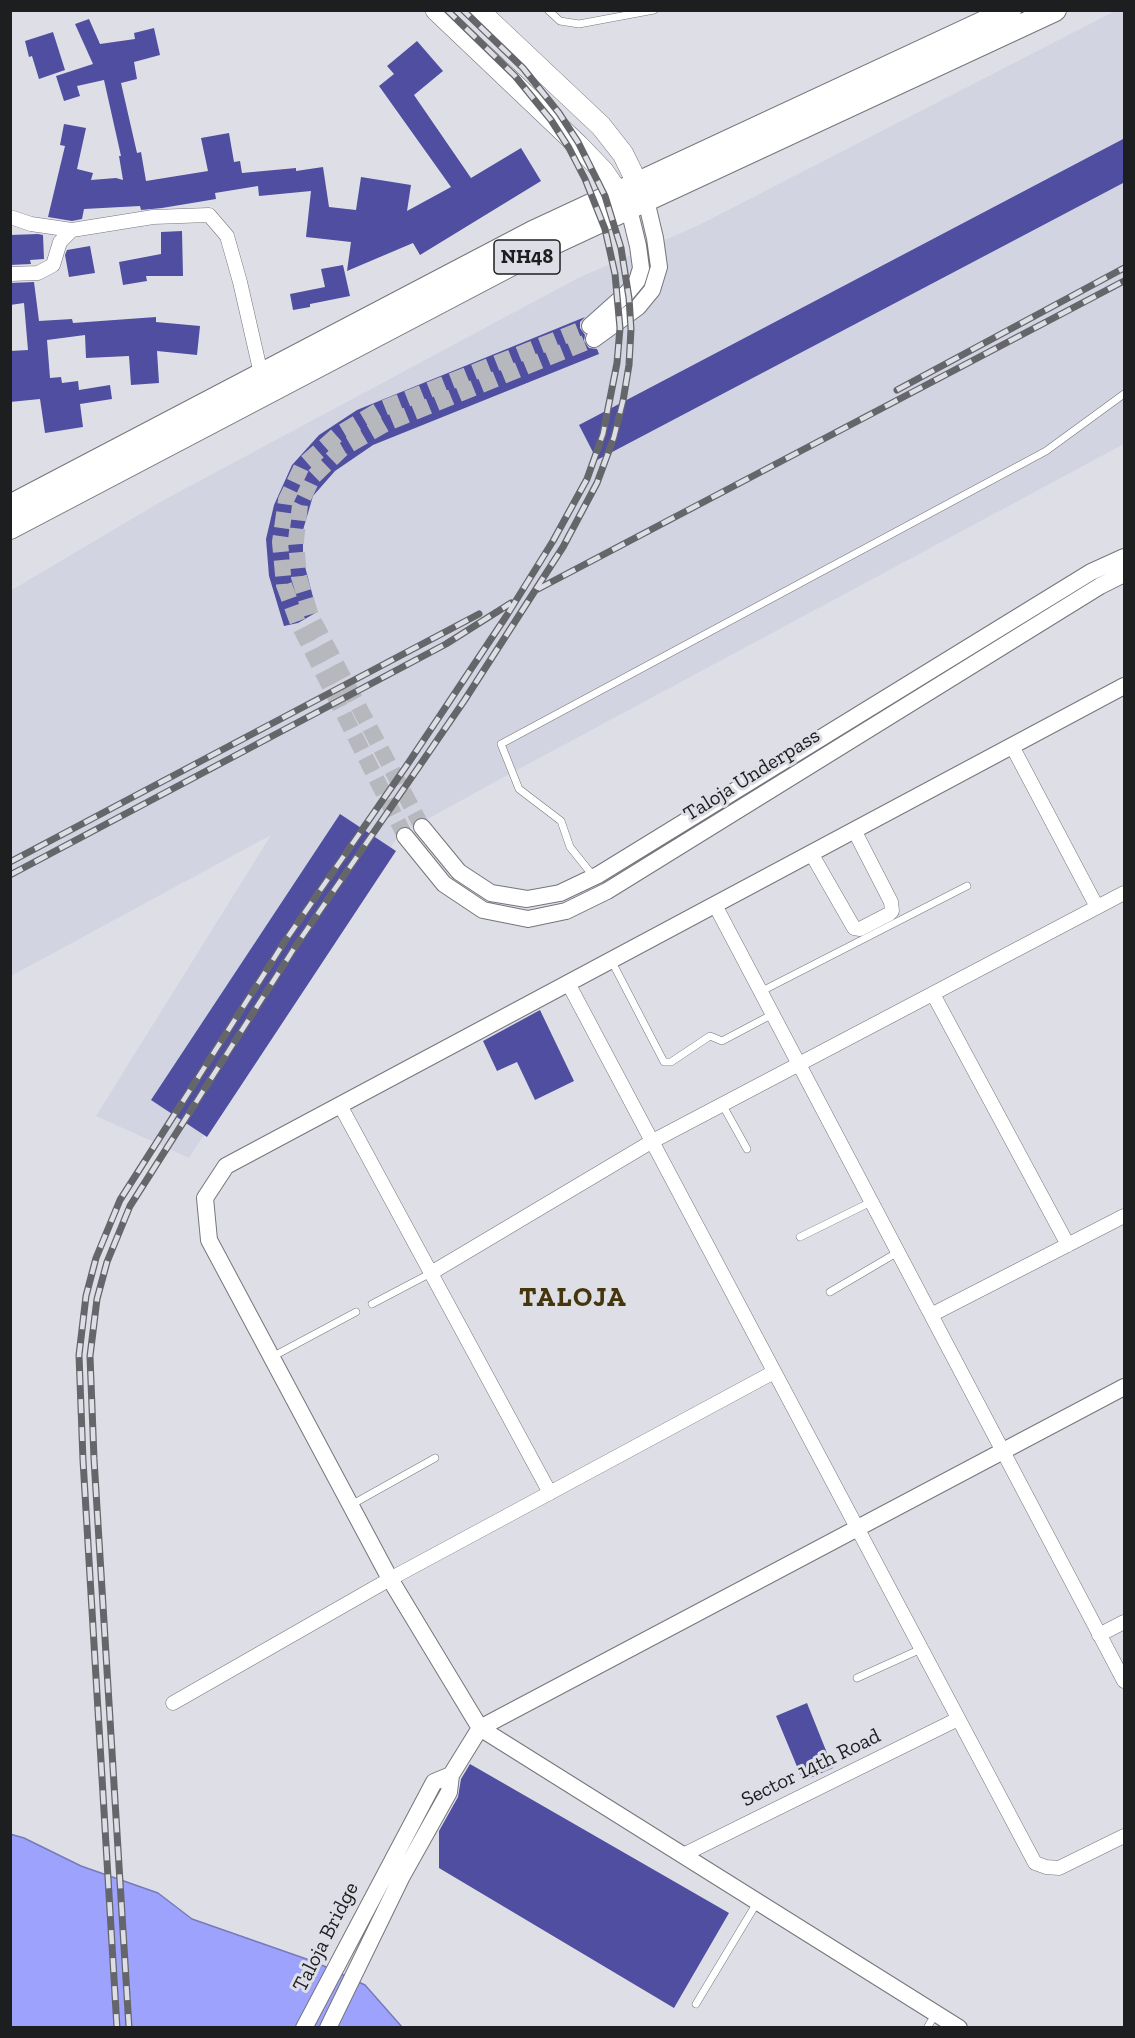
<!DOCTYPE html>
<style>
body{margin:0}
#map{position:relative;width:1135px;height:2038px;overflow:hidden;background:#dedfe6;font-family:"Zilla Slab",serif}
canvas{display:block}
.frame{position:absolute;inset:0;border:12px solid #1d1e20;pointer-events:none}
</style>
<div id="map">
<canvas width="1135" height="2038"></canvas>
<div class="frame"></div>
</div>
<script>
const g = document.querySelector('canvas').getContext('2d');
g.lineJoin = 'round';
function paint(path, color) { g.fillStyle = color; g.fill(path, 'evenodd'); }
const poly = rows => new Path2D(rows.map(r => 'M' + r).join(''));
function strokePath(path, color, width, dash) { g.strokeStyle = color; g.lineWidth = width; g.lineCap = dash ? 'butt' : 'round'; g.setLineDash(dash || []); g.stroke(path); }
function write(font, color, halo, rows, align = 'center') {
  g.font = font + ' "Zilla Slab",serif'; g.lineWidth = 6; g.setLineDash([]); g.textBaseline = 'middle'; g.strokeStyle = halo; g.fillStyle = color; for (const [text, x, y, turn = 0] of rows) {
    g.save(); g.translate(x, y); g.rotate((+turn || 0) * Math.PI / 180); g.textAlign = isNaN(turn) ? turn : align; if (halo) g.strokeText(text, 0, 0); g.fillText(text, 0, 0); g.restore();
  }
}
const built = poly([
 [1115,11,1124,11,1124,444,491,784,399,835,189,1158,96,1116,271,835,11,976,10,591,162,501,578,278,699,225]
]);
const water = poly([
 [10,1834,24,1838,81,1866,158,1893,192,1919,315,1962,365,1985,402,2027,11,2027,10,1834]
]);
const building = poly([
 [89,19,100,44,135,39,134,33,154,28,160,55,134,62,137,79,121,83,137,153,141,152,146,181,208,171,201,138,229,133,234,162,240,161,242,173,296,168,296,171,323,167,329,207,356,210,361,177,411,185,407,211,451,187,379,86,394,74,387,66,417,41,443,71,414,95,471,178,521,148,541,181,420,255,413,243,347,271,351,242,306,237,311,191,259,196,258,186,215,193,216,199,162,208,141,210,140,206,84,209,82,219,72,221,48,217,65,146,60,145,64,124,86,128,77,169,93,173,91,180,116,178,123,180,119,156,121,156,104,80,77,86,80,96,64,101,56,76,93,64,75,24],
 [53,32,65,70,39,79,32,56,29,57,25,41],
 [1125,138,1125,182,597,460,579,425],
 [182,231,183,276,146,276,147,281,123,285,119,262,161,254,161,232],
 [38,234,43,235,44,259,30,260,31,264,10,265,10,235],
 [90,246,95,273,69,277,65,255,67,250],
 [343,265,350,296,310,304,310,307,293,310,290,294,325,287,321,269],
 [34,282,39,321,72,319,73,323,156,317,156,322,200,326,197,355,157,351,159,383,131,385,129,356,86,358,85,335,47,340,50,378,61,377,62,383,78,381,79,390,110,385,112,399,80,404,83,427,45,433,40,399,10,402,10,351,28,350,24,303,10,305,10,283],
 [585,317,580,322,580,328,585,335,584,341,589,348,597,349,599,354,373,445,335,471,313,496,303,530,303,559,317,612,298,623,284,626,269,576,266,539,274,505,292,465,319,435,357,410],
 [340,814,396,851,207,1137,151,1100],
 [540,1010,574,1081,535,1100,517,1062,497,1071,483,1041],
 [807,1703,833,1768,803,1781,776,1716],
 [470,1764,729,1913,674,2008,439,1868,439,1831,458,1797,461,1779]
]);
const tertiaryTunnel = poly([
 [422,827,311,616,299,577,296,541,300,505,313,477,342,449,385,424,594,339],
 [405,836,298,623,284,585,280,542,286,500,302,466,337,435,379,410,590,326]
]);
const service = poly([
 [548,10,560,21,579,24,654,10],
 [594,877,570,847,561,821,519,789,501,744,1046,451,1124,394],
 [611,960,664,1062,671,1062,710,1036,722,1041,773,1014],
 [760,992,967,886],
 [722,1104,747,1149],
 [800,1237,871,1202],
 [830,1292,898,1252],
 [372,1304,431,1273],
 [272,1357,356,1312],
 [351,1505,435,1458],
 [857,1678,921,1649],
 [696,2004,758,1901],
 [927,2028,936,2013]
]);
const minor = poly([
 [10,217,31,224,72,230,153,217,209,215,227,236,240,282,261,374],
 [10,274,38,273,53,265,60,242,72,230],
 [1012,746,1097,907],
 [811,853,854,928,860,929,889,914,892,911,891,902,854,830],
 [715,905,1124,1681],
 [568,983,1035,1863,1046,1867,1059,1868,1124,1836],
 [933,994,1068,1245],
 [340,1105,550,1493],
 [431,1273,651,1142,1124,893],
 [931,1315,1124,1216],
 [1099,1635,1124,1622],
 [173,1703,390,1579,774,1372],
 [683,1855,958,1719]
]);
const tertiary = poly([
 [590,326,627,293,637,281,641,268,638,246,629,209],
 [594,339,638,307,652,290,659,267,655,238,646,200],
 [422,827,459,872,491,893,527,899,560,893,598,875,1091,572,1124,557],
 [405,836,444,884,483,910,528,919,566,911,607,891,1100,586,1124,574],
 [304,2028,434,1782,451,1775],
 [328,2028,402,1876,449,1792,451,1775,480,1728,1124,1387],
 [959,2028,480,1728,390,1579,209,1240,205,1198,226,1166,1124,686]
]);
const primary = poly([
 [436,10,579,146,603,171,627,206],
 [478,10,601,126,623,154,645,199]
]);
const trunk = poly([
 [10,506,533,232,1010,10],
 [10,528,541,249,1055,10]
]);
const rail = poly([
 [897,390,1124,268],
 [538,589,1124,281],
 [10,862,479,614],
 [10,875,446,644,511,603],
 [117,2028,83,1460,79,1355,86,1296,96,1258,120,1200,285,941,407,765,507,615,553,541,587,479,603,434,617,363,620,328,615,274,605,229,585,179,569,148,551,120,515,76,447,10],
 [129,2028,94,1459,90,1356,97,1299,107,1262,130,1206,170,1143,295,947,464,701,563,547,597,483,614,437,623,401,629,365,631,329,629,298,621,248,605,196,578,142,559,113,523,68,463,10]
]);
const shields = [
 [527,257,66]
];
const shieldNames = [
 ["NH48",527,257]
];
const streetNames = [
 ["Taloja Underpass",752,775,-32],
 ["Sector 14th Road",811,1768,-26],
 ["Taloja Bridge",326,1937,-63]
];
const districtNames = [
 ["TALOJA",573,1298]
];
paint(built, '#d2d4e2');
paint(water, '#9da2fc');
strokePath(water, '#777aba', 1.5);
paint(building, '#4f4ea0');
strokePath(tertiaryTunnel, '#b7b8be', 16, [16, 8]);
strokePath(service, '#75767c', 8);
strokePath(minor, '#75767c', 15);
strokePath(tertiary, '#75767c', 18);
strokePath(primary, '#75767c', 22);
strokePath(trunk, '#75767c', 24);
strokePath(service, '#fff', 7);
strokePath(minor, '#fff', 14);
strokePath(tertiary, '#fff', 16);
strokePath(primary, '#fff', 21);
strokePath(trunk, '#fff', 22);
strokePath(rail, '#65666a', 7);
strokePath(rail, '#dedfe6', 4.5, [14]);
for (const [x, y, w] of shields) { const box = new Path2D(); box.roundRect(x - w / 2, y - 17, w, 34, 4.5); g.fillStyle = '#dedfe6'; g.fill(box); strokePath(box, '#1d1e20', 1.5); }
write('bold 20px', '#1d1e20', null, shieldNames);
write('21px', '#1d1e20', '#dedfe6', streetNames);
g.letterSpacing = '1.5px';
write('bold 27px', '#44350c', '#dedfe6', districtNames);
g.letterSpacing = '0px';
</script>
